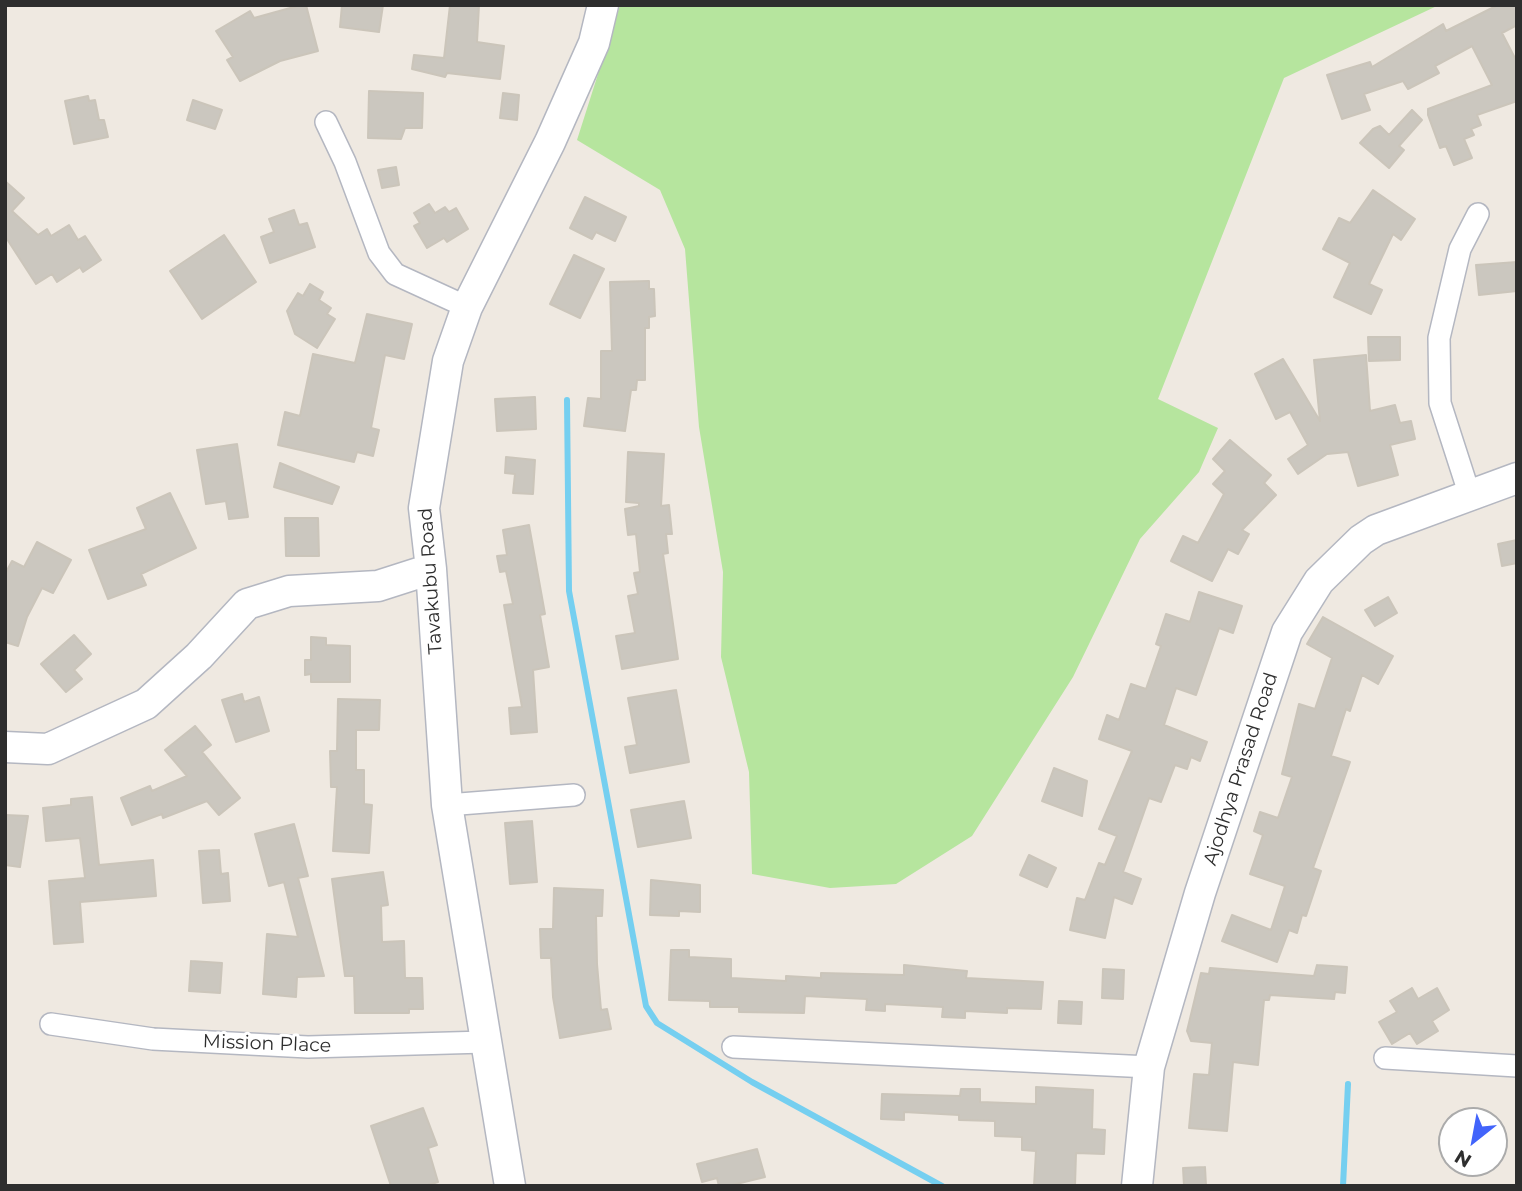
<!DOCTYPE html>
<style>
body{margin:0}
#map{position:relative;width:1522px;height:1191px;overflow:hidden;background:#efe9e1;font-family:Montserrat,sans-serif}
canvas{display:block}
.frame{position:absolute;inset:0;border:7px solid #2e2e2e;pointer-events:none}
.north{position:absolute;left:1438px;top:1107px;width:70px;height:70px;box-sizing:border-box;background:#fff;border:2px solid #ababab;border-radius:50%;rotate:211deg;font-size:19px;font-weight:700;line-height:28px;text-align:center;color:#2e2e2e}
.north::after{content:'';display:block;margin:auto;width:24px;height:32px;background:#4264fb;clip-path:polygon(50% 0,100% 100%,50% 72%,0 100%)}
</style>
<div id="map">
<canvas width="1522" height="1191"></canvas>
<div class="frame"></div>
<div class="north">N</div>
</div>
<script>
const g = document.querySelector('canvas').getContext('2d');
g.lineJoin = 'round';
function paint(path, color) { g.fillStyle = color; g.fill(path, 'evenodd'); }
const poly = rows => new Path2D(rows.map(r => 'M' + r).join(''));
function strokePath(path, color, width, dash) { g.strokeStyle = color; g.lineWidth = width; g.lineCap = dash ? 'butt' : 'round'; g.setLineDash(dash || []); g.stroke(path); }
function write(font, color, halo, rows, align = 'center') {
  g.font = font + ' Montserrat,sans-serif'; g.lineWidth = 6; g.setLineDash([]); g.textBaseline = 'middle'; g.strokeStyle = halo; g.fillStyle = color; for (const [text, x, y, turn = 0] of rows) {
    g.save(); g.translate(x, y); g.rotate((+turn || 0) * Math.PI / 180); g.textAlign = isNaN(turn) ? turn : align; if (halo) g.strokeText(text, 0, 0); g.fillText(text, 0, 0); g.restore();
  }
}
const green = poly([
 [620,5,1439,5,1284,78,1158,399,1218,428,1199,472,1140,539,1073,677,972,836,896,884,830,888,752,874,749,772,721,657,723,572,699,427,685,249,660,190,577,140]
]);
const stream = poly([
 [567,400,569,591,646,1006,657,1023,752,1082,942,1186],
 [1343,1186,1348,1084]
]);
const building = poly([
 [301,5,306,5,318,51,280,61,240,81,227,60,233,57,216,31,250,11,254,18,301,5],
 [342,5,383,5,379,32,340,27,342,5],
 [450,5,479,5,477,42,504,46,500,79,447,73,445,77,412,69,414,55,444,58,450,5],
 [1498,5,1517,5,1517,25,1502,33,1517,62,1517,101,1477,115,1481,125,1471,129,1474,135,1464,139,1472,158,1454,165,1446,146,1440,148,1428,115,1428,109,1492,85,1472,46,1435,66,1439,73,1408,89,1403,81,1364,94,1370,110,1342,119,1327,75,1370,62,1372,67,1443,24,1446,31,1498,5],
 [369,91,423,93,422,128,405,128,401,139,368,138,369,91],
 [503,93,519,95,517,120,500,118,503,93],
 [88,96,89,101,95,100,99,120,104,120,108,137,74,144,65,101,88,96],
 [193,100,222,110,215,129,187,120,193,100],
 [1412,110,1422,120,1399,146,1404,150,1389,168,1360,143,1373,129,1380,126,1389,135,1412,110],
 [396,167,399,185,382,188,378,170,396,167],
 [5,181,24,198,12,211,38,235,47,229,51,236,69,225,78,240,85,236,101,260,83,272,80,267,57,282,52,274,36,284,5,236,5,181],
 [1373,190,1415,219,1401,240,1393,234,1369,284,1382,290,1371,314,1334,297,1350,263,1323,249,1339,218,1350,223,1373,190],
 [585,197,626,217,615,241,596,232,592,239,570,228,585,197],
 [429,204,435,213,445,207,449,212,456,208,468,229,447,242,444,238,427,248,414,226,420,223,414,213,429,204],
 [294,210,299,225,307,223,315,247,270,263,261,237,274,232,269,219,294,210],
 [224,235,256,282,202,319,170,271,224,235],
 [574,255,604,269,580,318,550,304,574,255],
 [1517,262,1517,291,1479,295,1476,265,1517,262],
 [649,281,649,289,654,289,655,316,649,317,649,328,645,328,645,380,637,380,636,390,631,390,625,431,584,426,588,398,601,399,601,351,612,351,610,282,649,281],
 [310,284,323,292,319,300,331,308,327,314,335,319,317,348,295,334,287,311,298,293,303,296,310,284],
 [367,314,412,324,404,359,385,355,371,428,379,430,373,456,357,452,354,462,278,445,285,412,300,416,313,354,355,363,367,314],
 [1368,337,1400,337,1400,360,1369,361,1368,337],
 [1366,355,1370,411,1395,405,1400,423,1411,421,1415,439,1390,445,1398,475,1358,486,1348,452,1327,454,1298,474,1288,459,1308,445,1290,412,1276,419,1255,374,1283,359,1320,421,1314,360,1366,355],
 [535,397,536,429,497,431,495,399,535,397],
 [1230,440,1271,475,1264,483,1276,495,1242,530,1249,534,1238,554,1228,549,1212,581,1171,561,1183,536,1198,543,1224,494,1213,484,1225,471,1213,459,1230,440],
 [237,444,248,517,229,519,226,501,206,504,197,450,237,444],
 [628,452,664,454,661,506,669,505,672,534,666,534,668,553,663,554,678,659,622,669,616,636,635,633,628,596,638,594,634,573,640,572,636,534,628,535,625,509,639,506,639,503,626,502,628,452],
 [506,457,535,460,533,494,513,493,515,474,505,473,506,457],
 [280,463,339,487,332,504,274,487,280,463],
 [170,493,196,548,141,574,146,585,108,599,89,550,146,529,137,508,170,493],
 [285,518,318,518,319,556,286,556,285,518],
 [529,525,545,614,540,615,549,667,533,670,537,732,511,734,509,708,522,707,504,605,513,604,506,571,500,572,497,556,507,555,503,530,529,525],
 [1517,540,1517,563,1502,566,1498,544,1517,540],
 [37,542,71,560,53,593,42,588,27,617,18,646,5,642,5,574,12,561,24,567,37,542],
 [1199,592,1242,606,1233,633,1219,628,1196,695,1176,688,1164,725,1207,742,1200,761,1191,757,1187,769,1175,765,1161,802,1149,798,1123,872,1141,879,1132,904,1114,897,1105,938,1070,930,1077,898,1085,900,1099,863,1105,865,1117,836,1099,829,1132,751,1099,739,1107,715,1119,720,1131,684,1146,689,1161,646,1156,644,1166,614,1190,622,1199,592],
 [1388,597,1397,613,1375,626,1365,610,1388,597],
 [1323,617,1393,656,1378,684,1362,675,1350,711,1346,709,1331,756,1350,762,1313,868,1321,871,1306,916,1302,915,1297,933,1289,930,1277,962,1222,941,1232,915,1271,930,1285,886,1250,874,1263,835,1254,831,1260,812,1278,818,1292,777,1282,774,1299,704,1315,709,1332,658,1307,644,1323,617],
 [74,635,91,654,74,670,82,679,66,692,41,664,74,635],
 [311,637,326,638,326,645,350,646,350,682,311,682,311,674,305,675,305,660,311,660,311,637],
 [676,690,689,762,630,773,625,747,637,745,628,698,676,690],
 [242,694,244,702,259,697,269,731,236,742,222,700,242,694],
 [338,699,380,700,379,730,356,730,356,770,364,770,364,804,372,805,369,853,333,851,337,787,331,787,330,751,337,751,338,699],
 [195,726,211,745,202,752,240,798,219,815,207,801,163,818,162,814,132,825,121,798,150,786,152,791,187,776,165,750,195,726],
 [1054,768,1087,781,1082,816,1042,801,1054,768],
 [92,797,99,865,153,860,156,896,80,902,83,942,54,944,49,881,85,878,80,838,46,841,43,808,71,805,71,799,92,797],
 [684,801,691,838,638,847,631,810,684,801],
 [5,815,28,816,20,867,5,865,5,815],
 [532,821,537,882,510,884,505,823,532,821],
 [294,824,308,876,298,878,324,976,297,977,296,997,263,994,267,934,298,937,284,882,269,886,255,834,294,824],
 [219,850,221,874,228,873,230,901,203,903,199,851,219,850],
 [1029,855,1056,868,1047,887,1020,875,1029,855],
 [383,872,388,905,381,906,382,942,404,941,405,978,422,978,423,1009,409,1009,409,1013,355,1013,354,976,345,976,332,879,383,872],
 [651,880,700,885,700,912,679,911,679,916,650,915,651,880],
 [554,888,603,890,602,916,596,916,597,964,601,1010,607,1009,611,1029,560,1038,553,997,551,958,541,958,540,929,553,929,554,888],
 [671,950,689,950,689,957,731,959,731,978,786,981,786,976,821,978,821,973,904,975,904,965,967,971,966,978,1043,982,1041,1009,1007,1008,1007,1013,965,1011,965,1018,942,1017,943,1007,885,1004,885,1011,866,1010,867,999,805,996,804,1013,739,1012,739,1007,710,1007,710,1001,669,1000,671,950],
 [191,961,222,963,220,993,189,991,191,961],
 [1317,965,1347,967,1345,993,1335,992,1334,999,1270,995,1269,1000,1264,1000,1258,1065,1233,1062,1227,1131,1189,1128,1194,1074,1209,1075,1212,1043,1191,1041,1187,1031,1201,973,1209,974,1210,968,1314,976,1317,965],
 [1103,969,1124,970,1123,999,1102,998,1103,969],
 [1412,988,1418,999,1437,988,1449,1010,1432,1021,1438,1031,1417,1044,1410,1033,1392,1044,1379,1022,1397,1012,1390,1001,1412,988],
 [1059,1001,1082,1002,1081,1024,1058,1023,1059,1001],
 [1036,1087,1093,1090,1092,1129,1105,1130,1104,1154,1076,1153,1075,1186,1034,1186,1036,1151,1022,1150,1022,1137,995,1136,995,1121,959,1120,959,1115,904,1112,904,1120,881,1119,882,1094,960,1096,961,1089,980,1089,980,1102,1036,1104,1036,1087],
 [423,1108,437,1145,428,1148,438,1182,425,1186,391,1186,371,1126,423,1108],
 [757,1149,765,1177,728,1186,719,1186,717,1178,702,1182,697,1164,757,1149],
 [1205,1167,1206,1186,1184,1186,1183,1168,1205,1167]
]);
const street = poly([
 [326,122,345,162,379,253,395,274,467,307],
 [1470,496,1440,403,1439,338,1460,249,1478,214],
 [447,805,574,795],
 [51,1024,153,1039,308,1047,485,1042],
 [733,1047,1149,1067],
 [1385,1058,1517,1066]
]);
const secondary = poly([
 [5,747,48,749,146,704,199,656,247,604,289,591,378,586,431,569],
 [510,1186,447,805,431,569,424,508,448,361,467,307,550,142,594,43,603,5],
 [1137,1186,1149,1067,1200,893,1287,632,1319,581,1361,540,1376,530,1517,478]
]);
const streetNames = [
 ["Tavakubu Road",431,581,-94],
 ["Ajodhya Prasad Road",1241,769,-72],
 ["Mission Place",267,1044,2]
];
paint(green, '#b6e59e');
strokePath(stream, '#75cff0', 6);
paint(building, '#cbc7bf');
strokePath(building, '#cbc5ba', 2);
strokePath(street, '#b4b7c1', 24);
strokePath(secondary, '#b4b7c1', 33);
strokePath(street, '#fff', 21);
strokePath(secondary, '#fff', 30);
write('19px', '#2e2e2e', '#fff', streetNames);
</script>
